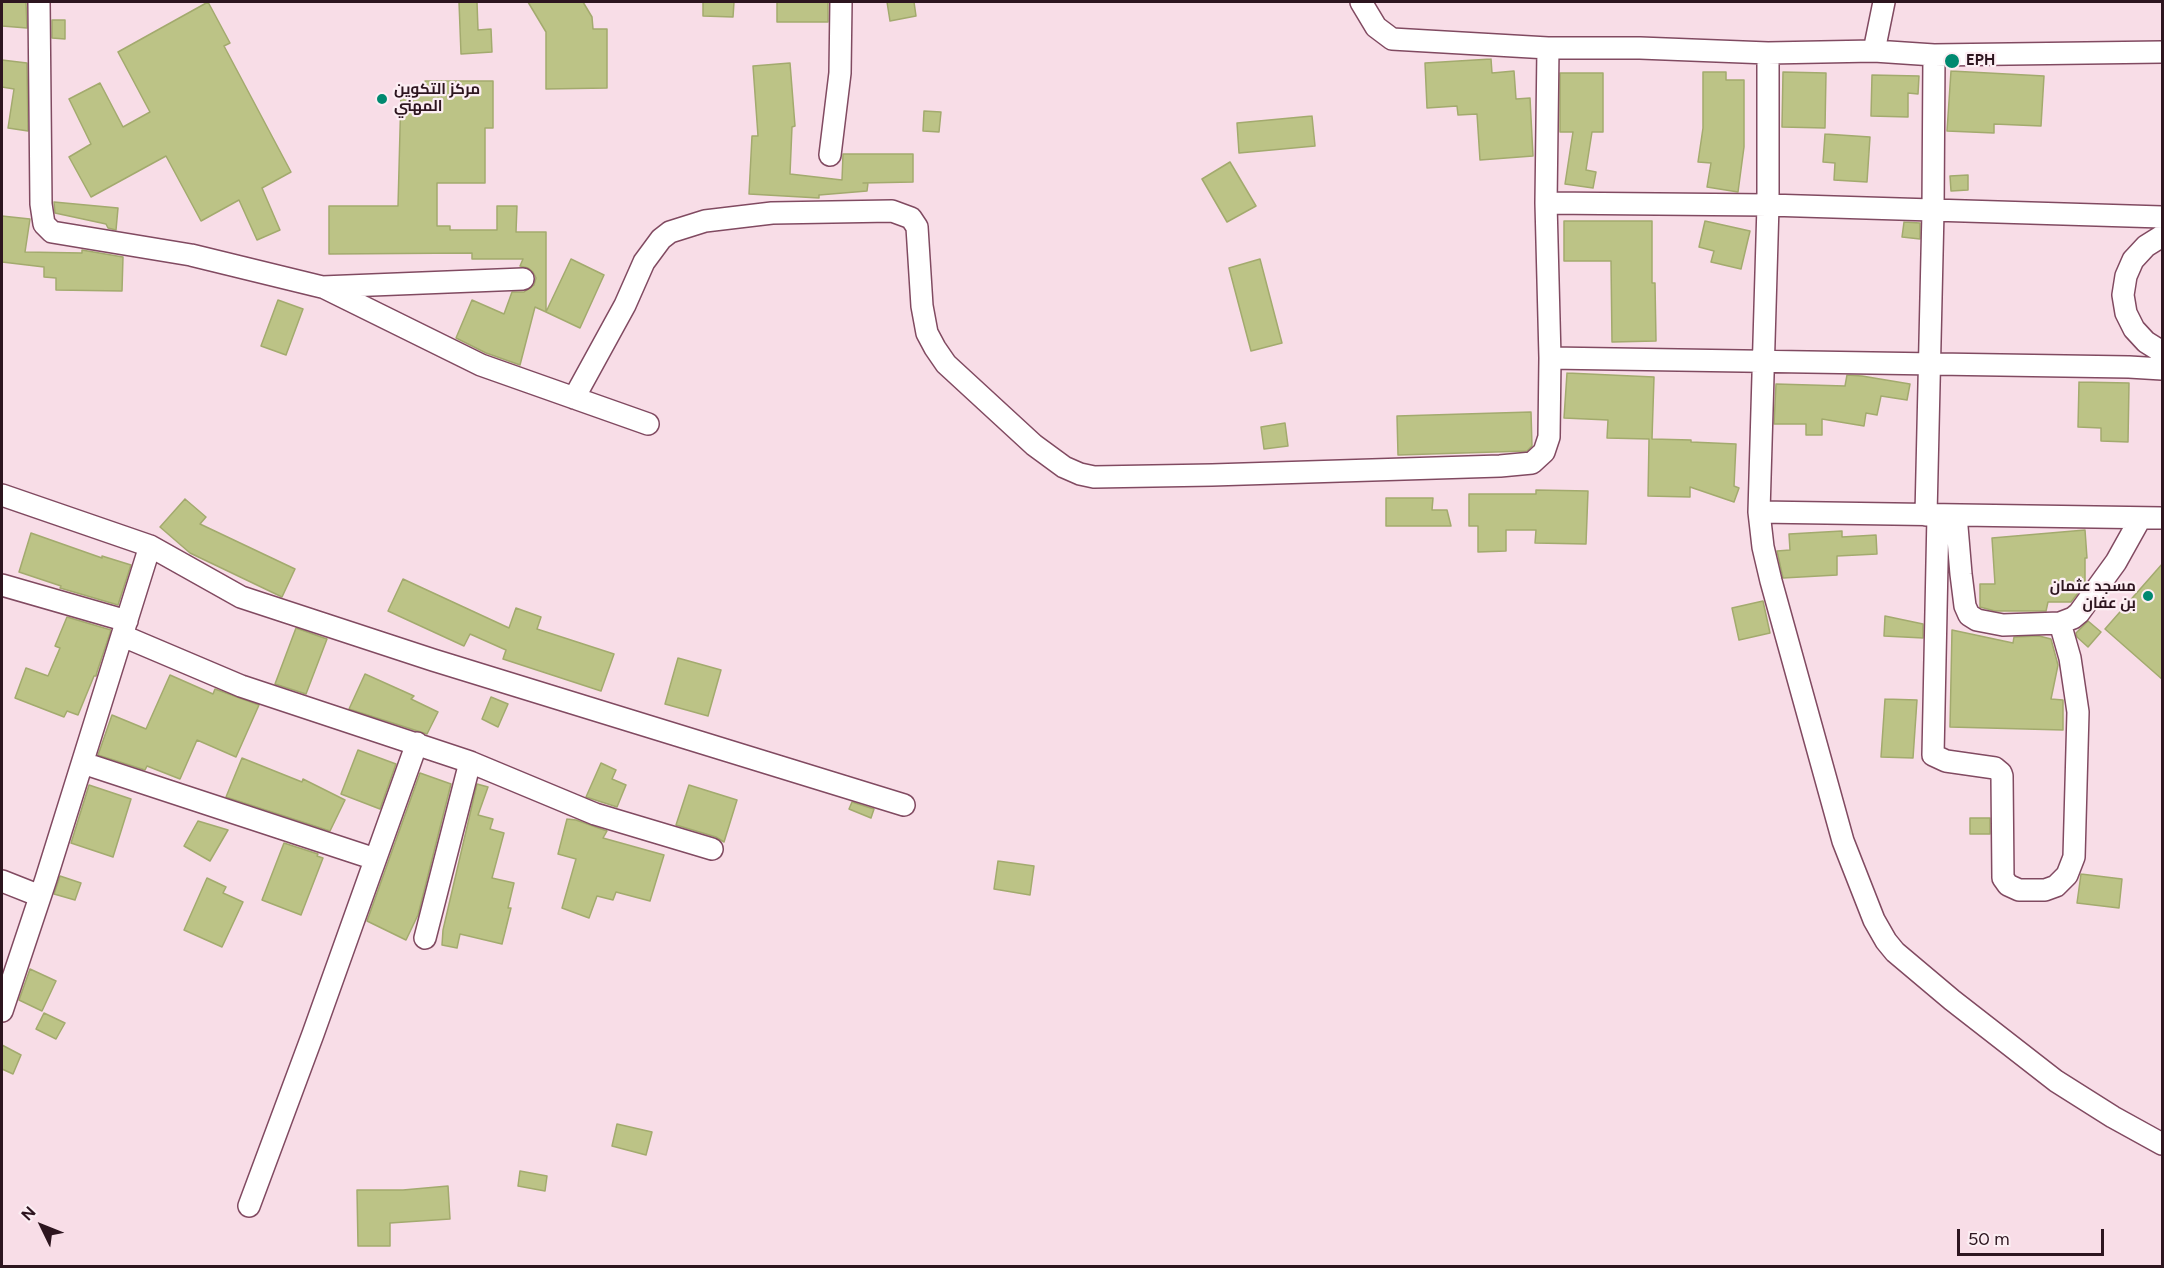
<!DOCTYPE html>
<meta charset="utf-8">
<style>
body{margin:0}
#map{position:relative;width:2164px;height:1268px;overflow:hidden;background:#f8dde7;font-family:Figtree,sans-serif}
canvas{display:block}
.frame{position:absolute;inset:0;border:3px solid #2d151f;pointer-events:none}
.north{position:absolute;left:12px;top:1196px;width:60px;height:60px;-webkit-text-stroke:4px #fceef3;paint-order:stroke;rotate:313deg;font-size:16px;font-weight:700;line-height:24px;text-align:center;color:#2d151f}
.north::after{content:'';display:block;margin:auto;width:21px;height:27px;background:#2d151f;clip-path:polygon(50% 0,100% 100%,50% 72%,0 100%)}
.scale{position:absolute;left:1957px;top:1229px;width:147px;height:27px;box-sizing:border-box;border:3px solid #2d151f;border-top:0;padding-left:8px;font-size:18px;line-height:21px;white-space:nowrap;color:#2d151f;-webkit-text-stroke:4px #fceef3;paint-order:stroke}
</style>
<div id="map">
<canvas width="2164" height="1268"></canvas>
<div class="frame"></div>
<div class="north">N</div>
<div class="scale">50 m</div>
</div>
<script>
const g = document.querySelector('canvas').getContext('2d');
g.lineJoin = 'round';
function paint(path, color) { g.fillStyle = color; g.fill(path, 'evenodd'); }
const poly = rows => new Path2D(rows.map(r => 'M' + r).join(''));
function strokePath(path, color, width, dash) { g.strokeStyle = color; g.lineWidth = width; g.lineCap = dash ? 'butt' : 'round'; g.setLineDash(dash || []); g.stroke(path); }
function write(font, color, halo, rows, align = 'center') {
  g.font = font + ' Figtree,Cairo,sans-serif'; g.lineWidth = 4.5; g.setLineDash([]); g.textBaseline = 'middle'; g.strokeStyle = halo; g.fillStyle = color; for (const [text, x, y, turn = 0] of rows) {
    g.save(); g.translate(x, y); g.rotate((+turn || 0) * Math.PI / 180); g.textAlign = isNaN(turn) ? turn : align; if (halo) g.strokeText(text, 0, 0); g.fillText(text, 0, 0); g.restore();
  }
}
const building = poly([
 [2,2,26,2,27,28,2,26,2,2],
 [208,2,230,43,224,46,291,172,262,188,280,230,257,240,239,200,201,221,166,156,91,197,69,157,91,144,69,99,100,83,123,127,150,112,118,52,208,2],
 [459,2,477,2,478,30,491,29,492,52,461,54,459,2],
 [528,2,583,2,592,17,593,29,607,29,607,88,546,89,546,32,528,2],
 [703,2,734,2,733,17,703,16,703,2],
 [777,2,828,2,828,22,777,22,777,2],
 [887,2,914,2,916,16,890,21,887,2],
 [52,20,65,20,65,39,52,38,52,20],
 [1491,59,1492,73,1514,71,1516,99,1530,98,1533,156,1480,160,1477,114,1458,115,1457,106,1427,108,1425,63,1491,59],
 [2,60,27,63,28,131,8,128,14,89,2,87,2,60],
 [790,63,795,126,792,127,790,174,842,180,843,154,913,154,913,182,863,183,868,183,867,191,819,195,819,198,749,194,752,136,758,136,753,66,790,63],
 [1951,71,2044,76,2041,126,1994,124,1994,133,1947,131,1951,71],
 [1703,72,1726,72,1726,80,1744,80,1744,147,1738,192,1707,187,1711,163,1698,162,1703,128,1703,72],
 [1783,72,1826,73,1825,128,1782,127,1783,72],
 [1560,73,1603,73,1603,132,1592,132,1586,170,1596,172,1593,188,1565,184,1573,132,1560,132,1560,73],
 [1872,75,1919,76,1918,94,1908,93,1908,117,1871,116,1872,75],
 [425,81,493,81,493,128,485,128,485,183,437,183,437,226,450,226,450,230,497,230,497,206,517,206,516,232,546,232,546,312,535,307,520,365,486,353,456,338,472,300,504,314,512,292,524,292,534,285,536,278,533,272,528,268,520,266,523,259,472,259,472,253,329,254,329,206,398,206,401,93,425,93,425,81],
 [924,111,941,112,939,132,923,131,924,111],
 [1312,116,1315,146,1239,153,1237,123,1312,116],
 [1825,134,1870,137,1867,182,1834,180,1835,163,1823,162,1825,134],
 [1230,162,1256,206,1227,222,1202,179,1230,162],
 [1968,175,1968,190,1951,191,1950,176,1968,175],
 [54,202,118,208,116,230,108,228,106,224,55,213,54,202],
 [2,216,30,219,25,252,82,253,82,250,123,257,122,291,56,290,56,278,44,277,44,267,2,262,2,216],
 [1564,221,1652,221,1652,283,1655,283,1656,341,1612,342,1611,261,1564,261,1564,221],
 [1705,221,1750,231,1741,269,1711,262,1714,251,1699,247,1705,221],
 [1904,222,1920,223,1920,239,1902,237,1904,222],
 [571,259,604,275,580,328,546,312,571,259],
 [1260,259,1282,343,1251,351,1229,268,1260,259],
 [278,300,303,309,286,355,261,346,278,300],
 [1567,373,1654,377,1652,439,1691,440,1691,442,1736,444,1734,486,1739,488,1734,502,1690,487,1690,497,1648,496,1649,439,1607,438,1608,420,1564,418,1567,373],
 [1847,375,1862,376,1910,384,1907,400,1881,396,1877,415,1866,413,1864,426,1822,419,1822,435,1806,435,1806,424,1774,424,1776,384,1845,386,1847,375],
 [2079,382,2129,383,2128,442,2101,441,2101,428,2078,427,2079,382],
 [1531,412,1532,446,1527,451,1398,455,1397,416,1531,412],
 [1285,423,1288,446,1264,449,1261,427,1285,423],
 [1536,490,1588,491,1586,544,1535,543,1536,530,1506,530,1506,551,1478,552,1478,526,1469,526,1469,494,1536,494,1536,490],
 [1386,498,1433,498,1432,510,1447,510,1451,526,1386,526,1386,498],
 [185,499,206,517,200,524,295,569,282,597,190,553,160,527,185,499],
 [2085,530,2087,558,2085,558,2085,584,2071,602,2048,602,2046,611,1995,611,1980,607,1980,584,1995,584,1992,538,2085,530],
 [1842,531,1842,537,1876,535,1877,554,1837,556,1837,575,1783,578,1777,551,1790,550,1789,534,1842,531],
 [31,533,102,558,102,556,131,565,118,605,60,588,61,586,19,572,31,533],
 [2163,563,2163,680,2105,629,2163,563],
 [403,579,509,628,516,608,541,617,537,629,614,654,601,691,503,659,506,650,470,634,464,646,388,611,403,579],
 [1763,601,1770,633,1739,640,1732,608,1763,601],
 [1885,616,1923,624,1923,638,1884,636,1885,616],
 [67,617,111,630,97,672,96,676,94,676,78,715,67,711,64,717,15,698,26,668,48,676,60,648,55,646,67,617],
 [2088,621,2101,632,2088,647,2077,637,2076,633,2088,621],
 [296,628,327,639,306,694,275,684,296,628],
 [1952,630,2013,643,2014,637,2039,636,2051,639,2058,665,2051,699,2063,700,2063,730,1950,727,1952,630],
 [678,658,721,670,708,716,665,704,678,658],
 [365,674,414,696,411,699,438,712,427,734,349,709,365,674],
 [170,675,213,694,215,689,259,705,236,757,197,740,180,779,147,766,145,770,98,755,112,715,146,729,170,675],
 [491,697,508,704,498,727,482,719,491,697],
 [1885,699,1917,700,1913,758,1881,757,1885,699],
 [358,750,396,764,380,809,341,794,358,750],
 [242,758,302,782,303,779,345,800,330,831,226,797,242,758],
 [601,763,616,770,612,779,626,785,617,807,586,797,601,763],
 [420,773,451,784,418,915,406,940,367,921,420,773],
 [477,784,488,787,478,815,493,819,490,829,504,833,492,878,514,883,508,908,511,908,502,944,460,934,457,948,442,945,443,930,477,784],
 [89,785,131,799,113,857,71,843,89,785],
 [689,785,737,800,724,842,716,837,676,825,689,785],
 [852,802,874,809,871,818,849,809,852,802],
 [1970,818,1990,818,1990,834,1970,834,1970,818],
 [567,819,576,820,607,831,603,838,664,855,650,901,616,892,613,900,597,896,589,918,562,908,576,859,558,854,567,819],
 [198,821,228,830,210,861,184,846,198,821],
 [284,843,318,854,317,856,323,858,301,915,262,900,284,843],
 [998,861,1034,866,1030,895,994,889,998,861],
 [2081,874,2122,879,2119,908,2077,903,2081,874],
 [60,876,81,883,75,900,54,894,60,876],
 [207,878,226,887,223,893,243,902,222,947,184,930,207,878],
 [30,969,56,981,42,1011,19,1000,30,969],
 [44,1013,65,1023,56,1039,36,1029,44,1013],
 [2,1045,21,1055,13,1074,2,1069,2,1045],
 [617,1124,652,1132,646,1155,612,1146,617,1124],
 [520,1171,547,1176,545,1191,518,1186,520,1171],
 [448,1186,450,1219,390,1223,390,1246,358,1246,357,1190,403,1190,448,1186]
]);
const street = poly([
 [39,2,41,204,44,224,52,232,191,255,322,287,523,279],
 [1361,2,1376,27,1392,39,1548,48],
 [1874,51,1884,2],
 [1768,53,1768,205,1759,512,1763,547,1771,581,1843,841,1874,920,1886,941,1895,952,1952,1000,2056,1081,2113,1117,2162,1144],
 [830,155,840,73,841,2],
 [1546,203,1548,48,1640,48,1768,53,1874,51,1934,55,2162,52],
 [2162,217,1768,205,1546,203,1550,358,2129,367,2162,369],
 [2162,236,2146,246,2133,260,2126,276,2123,295,2126,313,2134,329,2146,342,2162,352],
 [325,288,481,365,648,424],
 [574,398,625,305,644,262,661,239,670,232,705,221,772,213,892,211,911,218,917,227,922,306,927,333,935,348,946,364,1034,445,1064,467,1080,474,1094,477,1212,475,1500,466,1532,463,1544,452,1549,437,1550,358],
 [2,495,150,546,241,597,433,660,904,805],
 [1759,512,2162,518],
 [1926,515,1933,211,1934,55],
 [1938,515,1933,755,1946,761,1995,768,2001,773,2002,776,2003,878,2008,885,2019,890,2045,890,2056,886,2067,875,2074,857,2078,712,2070,658,2060,623],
 [1956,515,1961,574,1965,606,1969,615,1977,620,2003,625,2060,623,2073,618,2079,613,2116,562,2140,519],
 [2,585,127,621],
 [123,636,241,686,470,762,595,814,712,849],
 [83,763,375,859],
 [2,881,40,896],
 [425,938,470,762],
 [2,1011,46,879,150,546],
 [249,1206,313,1034,417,743]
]);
const markers = [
 [1952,61,8,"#008970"],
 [382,99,6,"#008970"],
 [2148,596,6,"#008970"]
];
const poiNames = [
 ["EPH",1966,61],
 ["مركز التكوين",394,90],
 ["المهني",394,107],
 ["مسجد عثمان",2136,587,"right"],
 ["بن عفان",2136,604,"right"]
];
paint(building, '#bcc386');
strokePath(building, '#a3aa6e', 1.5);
strokePath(street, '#814a61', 24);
strokePath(street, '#fff', 21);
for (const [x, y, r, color] of markers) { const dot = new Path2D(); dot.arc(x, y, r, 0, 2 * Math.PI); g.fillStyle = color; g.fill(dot); strokePath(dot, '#fceef3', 2); }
write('bold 15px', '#2d151f', '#fceef3', poiNames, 'left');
</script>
